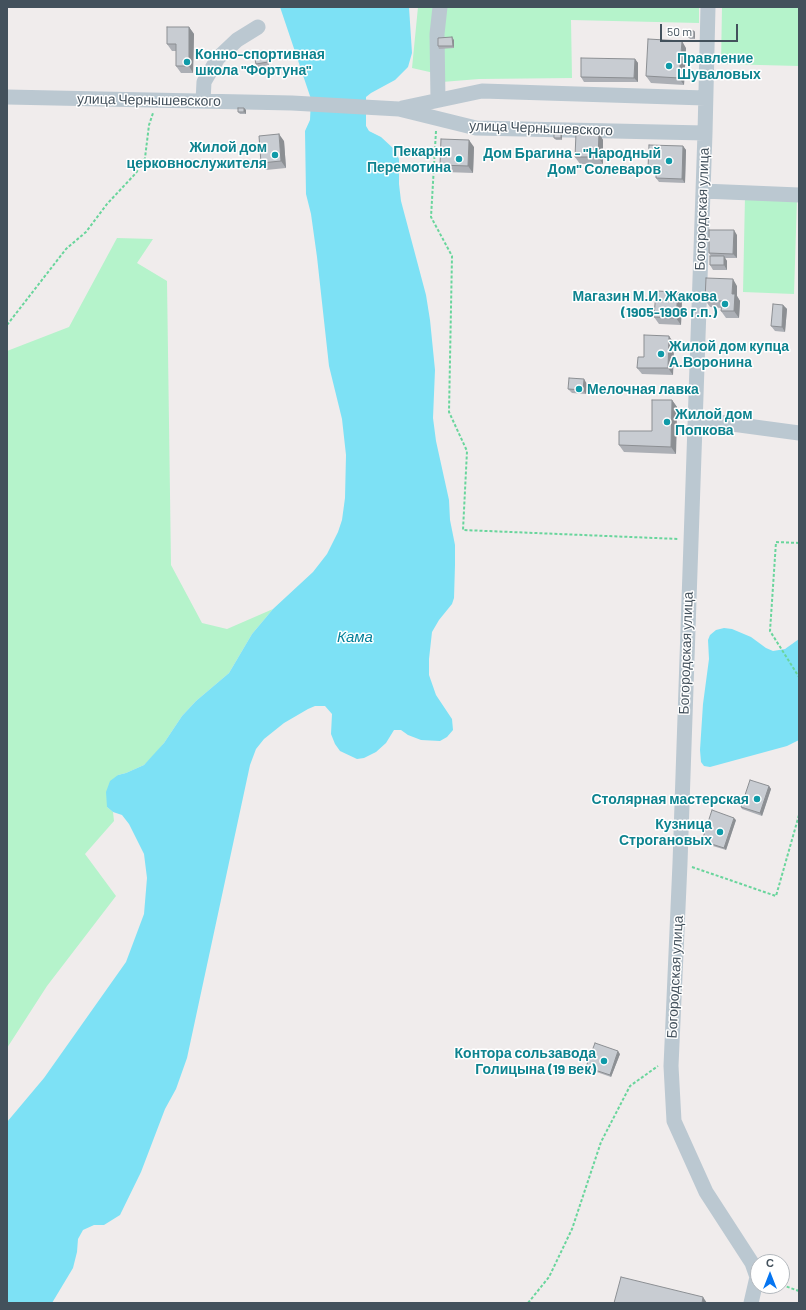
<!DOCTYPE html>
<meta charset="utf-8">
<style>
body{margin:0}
#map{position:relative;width:806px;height:1310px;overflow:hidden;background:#f0ecec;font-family:Barlow,sans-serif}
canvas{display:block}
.frame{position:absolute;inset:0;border:8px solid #43515c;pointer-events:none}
.north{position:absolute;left:750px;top:1254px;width:40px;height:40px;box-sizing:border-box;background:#fff;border:1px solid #b4b9be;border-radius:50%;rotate:0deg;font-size:11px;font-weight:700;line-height:16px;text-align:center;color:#43515c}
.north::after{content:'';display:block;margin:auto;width:14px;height:18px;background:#0575f1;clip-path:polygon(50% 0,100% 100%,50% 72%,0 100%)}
.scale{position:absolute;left:660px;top:24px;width:78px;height:18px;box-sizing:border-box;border:2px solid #43515c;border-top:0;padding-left:5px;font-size:12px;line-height:14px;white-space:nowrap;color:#43515c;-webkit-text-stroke:3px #fff;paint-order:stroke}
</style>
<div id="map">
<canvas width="806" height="1310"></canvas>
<div class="frame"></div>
<div class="north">С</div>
<div class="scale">50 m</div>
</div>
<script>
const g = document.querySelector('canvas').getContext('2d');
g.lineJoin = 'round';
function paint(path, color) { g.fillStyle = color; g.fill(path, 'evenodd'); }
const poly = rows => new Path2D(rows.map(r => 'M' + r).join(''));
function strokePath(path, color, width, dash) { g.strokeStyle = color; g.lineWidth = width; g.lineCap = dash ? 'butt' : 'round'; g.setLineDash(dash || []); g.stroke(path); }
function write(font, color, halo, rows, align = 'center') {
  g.font = font + ' Barlow,sans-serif'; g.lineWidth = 3; g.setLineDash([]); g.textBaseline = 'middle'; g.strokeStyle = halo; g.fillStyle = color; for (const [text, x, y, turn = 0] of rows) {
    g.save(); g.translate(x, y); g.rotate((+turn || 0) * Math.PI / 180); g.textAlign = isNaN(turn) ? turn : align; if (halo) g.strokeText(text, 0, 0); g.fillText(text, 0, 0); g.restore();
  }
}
const green = poly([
 [418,7,699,7,699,23,571,20,572,78,479,79,442,82,434,73,412,68],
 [722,7,799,7,799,66,721,64],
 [745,196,797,199,794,294,743,292],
 [117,238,153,239,137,263,167,281,171,565,202,623,227,629,273,609,252,634,229,673,196,701,182,716,164,743,153,757,144,765,126,773,118,775,107,807,113,812,114,821,85,854,116,896,47,986,7,1048,7,351,69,327]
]);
const water = poly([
 [280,7,409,7,412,53,408,67,395,80,371,93,366,97,366,126,369,131,381,137,394,149,399,159,399,184,401,201,426,295,430,320,435,370,433,418,436,441,449,500,450,520,455,545,455,565,454,598,452,604,439,620,432,632,429,659,429,675,436,695,452,719,453,730,447,737,440,741,421,740,408,735,401,730,394,730,386,743,376,752,364,758,357,759,340,751,335,744,331,734,332,714,325,706,315,706,308,709,284,723,264,739,256,749,250,765,187,1058,176,1089,165,1109,141,1172,120,1215,104,1225,94,1225,83,1230,78,1239,77,1252,73,1268,52,1303,7,1303,7,1122,44,1078,126,962,144,914,147,878,144,854,129,824,122,815,113,812,107,807,106,792,110,781,118,775,126,773,144,765,164,743,182,716,196,701,229,673,252,634,273,609,313,572,327,554,338,532,342,520,345,498,346,455,342,419,329,366,317,257,311,214,306,194,305,131,310,120,311,99],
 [724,628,732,629,751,637,766,648,773,651,785,649,799,639,799,740,787,746,710,767,704,766,701,762,700,750,703,704,709,659,708,640,710,635,716,630]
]);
const path = poly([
 [436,131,431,217,452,256,449,412,467,451,463,530,679,539],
 [7,325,66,249,86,232,107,204,136,173,145,158,149,125,153,113],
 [799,543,776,542,770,631,799,677],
 [692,867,776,896,799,815],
 [782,1285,799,1291],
 [528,1303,549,1277,572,1229,601,1142,630,1086,658,1066]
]);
const minor = poly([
 [708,7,705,133,680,863,671,1066,674,1121,706,1192,752,1263,757,1277,751,1303],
 [7,97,292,103,399,109,476,128,705,133],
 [438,100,437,34,440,7],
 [203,101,204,82,218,58,237,40,258,27],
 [402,108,482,91,705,98],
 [703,191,799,195],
 [695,419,799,433]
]);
const wall = poly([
 [189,27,194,34,193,73,181,73,176,66,176,51,172,51,167,44],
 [694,31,695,33,695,39,690,39,688,37],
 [454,40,454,48,439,49,438,46],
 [686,48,684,85,651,83,646,76],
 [268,56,269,65,258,67,256,64],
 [635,59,638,63,638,82,584,82,581,77],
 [244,108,246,110,246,114,240,114,238,112],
 [561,133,562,136,562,140,556,140,554,138],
 [599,133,603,140,603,164,580,164,575,157],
 [284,141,286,168,266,170,261,163],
 [683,146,686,150,685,183,659,182,656,178,656,173,651,173,648,168],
 [474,147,473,173,445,172,440,165],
 [737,235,737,258,725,258,727,261,727,270,713,270,710,265,711,256,709,253],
 [737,286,737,296,740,301,739,318,726,318,721,311,721,308,710,307,705,300],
 [678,292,682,299,681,325,659,324,654,317],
 [783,305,787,309,785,332,775,331,771,326],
 [674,343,673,375,642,374,637,368,644,357],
 [587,384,586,394,572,393,568,389],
 [672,400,677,407,676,454,624,452,619,445,652,431],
 [769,786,771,789,762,816,742,809,741,807],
 [736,820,726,850,703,843,702,841],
 [620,1054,611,1077,588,1069,586,1067]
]);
const shadedWall = poly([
 [189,27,194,34,193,73,189,66],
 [694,31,695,33,695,39,694,37],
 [452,37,454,40,454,48,453,46],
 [682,41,686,48,684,85,679,78],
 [266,53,268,56,269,65,268,62],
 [635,59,638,63,638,82,634,78],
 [244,108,246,110,246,114,244,112],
 [561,133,562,136,562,140,561,138],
 [599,133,603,140,603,164,598,157],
 [279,134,284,141,286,168,281,161],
 [469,140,474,147,473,173,468,166],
 [683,146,686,150,685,183,682,179],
 [734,230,737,235,737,258,733,254],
 [724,256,727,261,727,270,724,265],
 [733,279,737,286,737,296,740,301,739,318,734,311,732,294],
 [678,292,682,299,681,325,676,318],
 [783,305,787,309,785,332,782,327],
 [669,336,674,343,673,375,668,368],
 [584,379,587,384,586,394,583,390],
 [672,400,677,407,676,454,671,447],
 [769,786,771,789,762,816,760,813],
 [734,818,736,820,726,850,724,848],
 [618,1051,620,1054,611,1077,610,1075],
 [703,1297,707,1303,702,1303]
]);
const building = poly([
 [167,27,189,27,189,66,176,66,176,44,167,44,167,27],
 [688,31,694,31,694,37,688,37,688,31],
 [452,37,453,46,438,46,438,38,452,37],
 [648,39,682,41,679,78,646,76,648,39],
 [266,53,268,62,256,64,254,55,266,53],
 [581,58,635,59,634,78,581,77,581,58],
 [238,108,244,108,244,112,238,112,238,108],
 [554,133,561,133,561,138,554,138,554,133],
 [576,133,599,133,598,157,575,157,576,133],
 [279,134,281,161,261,163,259,136,279,134],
 [441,139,469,140,468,166,440,165,441,139],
 [649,145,683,146,682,179,656,178,656,168,648,168,649,145],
 [709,230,734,230,733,254,709,253,709,230],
 [710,256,724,256,724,265,710,265,710,256],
 [706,278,733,279,732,294,735,294,734,311,721,311,722,301,705,300,706,278],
 [656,291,678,292,676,318,654,317,656,291],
 [773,304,783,305,782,327,771,326,773,304],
 [644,335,669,336,668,368,637,368,638,357,644,357,644,335],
 [569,378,584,379,583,390,568,389,569,378],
 [652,400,672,400,671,447,619,445,619,431,652,431,652,400],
 [750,780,769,786,760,813,741,807,750,780],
 [712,810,734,818,724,848,702,841,712,810],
 [595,1043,618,1051,610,1075,586,1067,595,1043],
 [621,1277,703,1297,702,1303,614,1303,621,1277]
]);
const markers = [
 [187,62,4,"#0f9aa8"],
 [669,66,4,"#0f9aa8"],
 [275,155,4,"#0f9aa8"],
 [459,159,4,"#0f9aa8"],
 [669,161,4,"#0f9aa8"],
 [725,304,4,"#0f9aa8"],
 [661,354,4,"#0f9aa8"],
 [579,389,4,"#0f9aa8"],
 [667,422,4,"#0f9aa8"],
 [757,799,4,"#0f9aa8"],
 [720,832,4,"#0f9aa8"],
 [604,1061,4,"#0f9aa8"]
];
const cultureNames = [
 ["Конно-спортивная",195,54,"left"],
 ["школа \"Фортуна\"",195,70,"left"],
 ["Правление",677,58,"left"],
 ["Шуваловых",677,74,"left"],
 ["Жилой дом",267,147],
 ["церковнослужителя",267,163],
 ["Пекарня",451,151],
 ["Перемотина",451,167],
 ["Дом Брагина - \"Народный",661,153],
 ["Дом\" Солеваров",661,169],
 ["Магазин М.И. Жакова",717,296],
 ["(1905-1906 г.п.)",717,312],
 ["Жилой дом купца",669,346,"left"],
 ["А.Воронина",669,362,"left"],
 ["Мелочная лавка",587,389,"left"],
 ["Жилой дом",675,414,"left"],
 ["Попкова",675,430,"left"],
 ["Столярная мастерская",749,799],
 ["Кузница",712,824],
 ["Строгановых",712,840],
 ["Контора сользавода",596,1053],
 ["Голицына (19 век)",596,1069]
];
const streetNames = [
 ["улица Чернышевского",149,100,1],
 ["улица Чернышевского",541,128,2],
 ["Богородская улица",702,209,-88],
 ["Богородская улица",686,653,-88],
 ["Богородская улица",675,977,-87]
];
const waterNames = [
 ["Кама",355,637]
];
paint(green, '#b5f3cb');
paint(water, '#7de1f5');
strokePath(path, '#69d59c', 2, [3, 2]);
strokePath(minor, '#bbc8d1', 15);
paint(wall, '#acafb5');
paint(shadedWall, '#8c8f93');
paint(building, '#c8ccd2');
strokePath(building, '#8c8f93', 1);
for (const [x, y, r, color] of markers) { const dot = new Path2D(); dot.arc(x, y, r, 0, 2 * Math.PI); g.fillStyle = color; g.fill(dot); strokePath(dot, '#fff', 1.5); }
write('bold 14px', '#0d838f', '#fff', cultureNames, 'right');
write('14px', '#43515c', '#fff', streetNames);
write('italic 15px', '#03809a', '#fff', waterNames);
</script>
